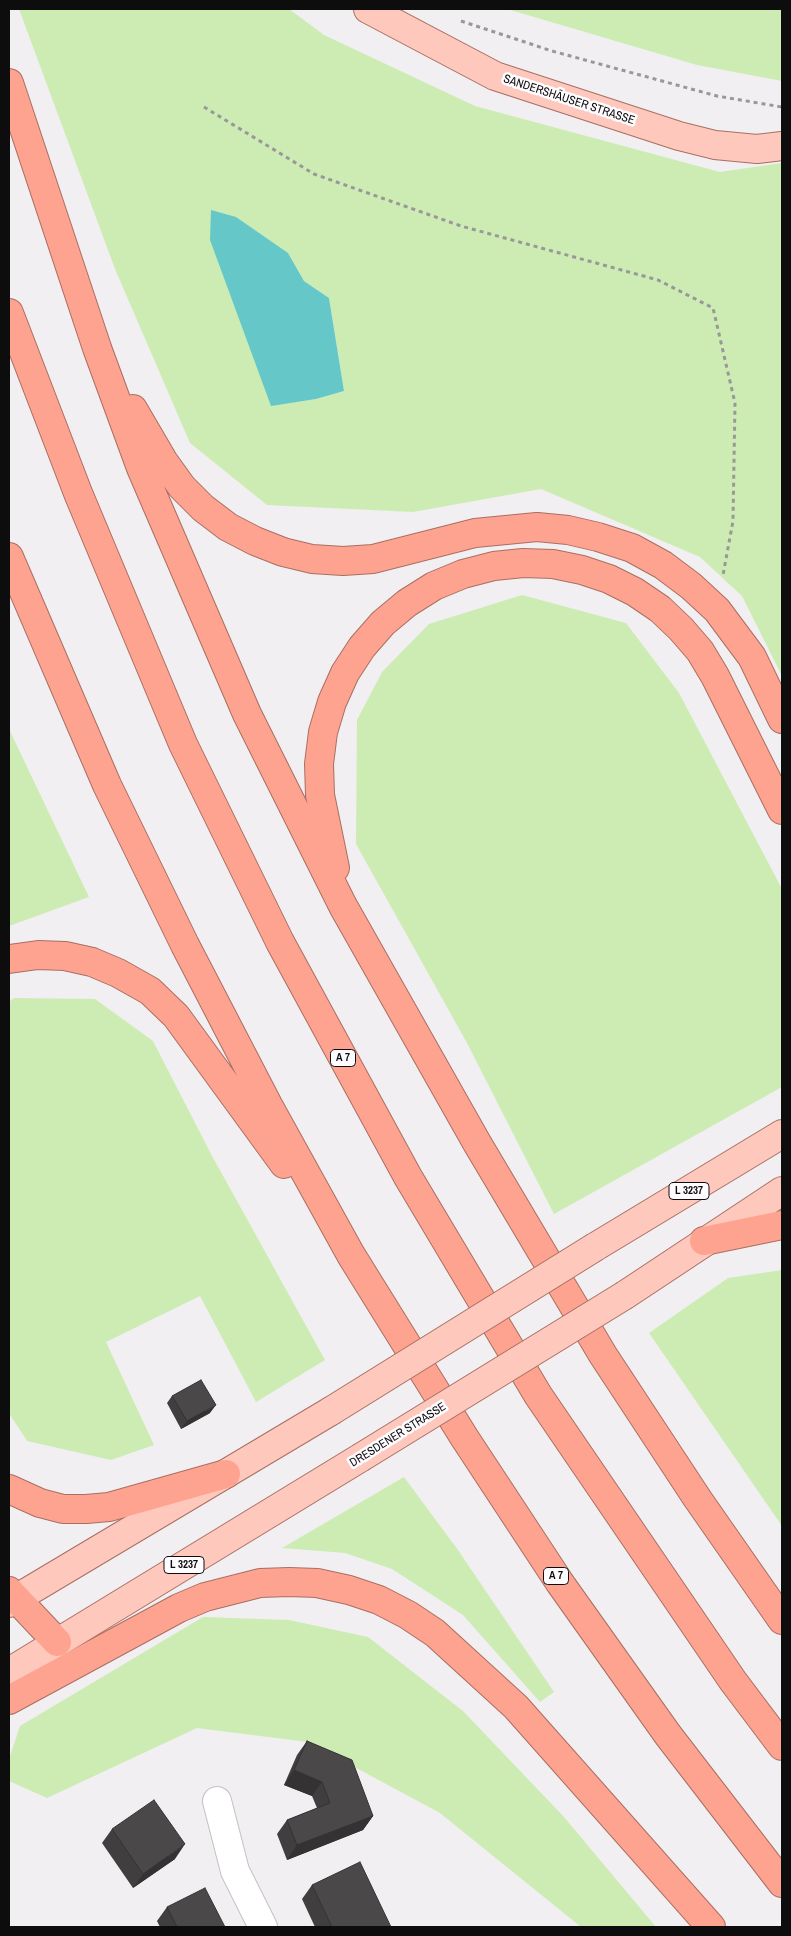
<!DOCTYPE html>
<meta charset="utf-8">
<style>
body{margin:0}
#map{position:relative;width:791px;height:1936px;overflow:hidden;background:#f1eff1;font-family:"Archivo Narrow",sans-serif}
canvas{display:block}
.frame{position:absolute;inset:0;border:10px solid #0e0d0e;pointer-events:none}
</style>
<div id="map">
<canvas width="791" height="1936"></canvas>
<div class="frame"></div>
</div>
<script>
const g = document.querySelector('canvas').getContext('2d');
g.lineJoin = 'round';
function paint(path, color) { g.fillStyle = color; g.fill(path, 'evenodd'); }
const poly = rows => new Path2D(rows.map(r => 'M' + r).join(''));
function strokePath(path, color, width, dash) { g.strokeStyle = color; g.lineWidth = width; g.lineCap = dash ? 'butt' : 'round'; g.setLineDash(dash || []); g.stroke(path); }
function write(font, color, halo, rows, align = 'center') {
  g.font = font + ' "Archivo Narrow",sans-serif'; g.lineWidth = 5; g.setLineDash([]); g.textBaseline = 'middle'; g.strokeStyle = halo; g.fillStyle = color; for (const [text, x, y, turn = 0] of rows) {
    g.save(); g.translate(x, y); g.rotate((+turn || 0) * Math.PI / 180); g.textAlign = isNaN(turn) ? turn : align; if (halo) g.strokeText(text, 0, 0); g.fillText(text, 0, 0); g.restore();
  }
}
const green = poly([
 [19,9,289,9,324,35,475,106,720,172,782,163,782,676,742,596,700,557,541,489,413,512,267,505,190,443,115,269],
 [288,253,304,281,329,298,344,391,316,399,271,405],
 [507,9,782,9,782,81,697,65],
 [522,595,626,623,679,693,782,889,782,1087,554,1214,467,1043,356,844,357,720,382,672,429,624],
 [9,729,89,897,9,926],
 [14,998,95,999,153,1041,211,1154,325,1360,256,1402,200,1296,106,1342,154,1445,111,1460,27,1441,9,1413,9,1002],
 [782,1270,782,1526,649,1333,728,1278],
 [404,1477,458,1550,554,1692,540,1702,463,1615,392,1569,345,1553,282,1548],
 [203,1617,289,1620,368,1637,463,1711,564,1817,656,1927,581,1927,440,1813,308,1742,197,1728,47,1798,9,1781,9,1759,20,1726]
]);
const water = poly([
 [211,210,236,217,288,253,304,281,329,298,344,391,316,399,271,406,210,240]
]);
const path = poly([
 [461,21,552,51,717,96,782,107],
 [204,107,314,174,461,226,658,280,713,308,735,403,733,521,723,575]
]);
const minor = poly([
 [217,1801,235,1871,263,1927]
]);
const major = poly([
 [368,9,495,76,679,136,715,145,757,149,782,146],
 [595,1247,782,1134],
 [625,1295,782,1191],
 [9,1603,331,1411],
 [9,1672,360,1458]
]);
const highway = poly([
 [9,83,97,348,141,468,247,714,343,906,477,1143,603,1355,697,1498,782,1620],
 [9,313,78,493,183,744,280,942,408,1177,538,1395,733,1681,782,1746],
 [133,409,164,462,182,487,203,508,228,527,255,541,283,552,312,559,343,561,373,559,475,533,537,527,568,530,598,537,632,548,663,565,691,586,717,610,752,657,782,719],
 [9,557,107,785,185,945,268,1105,351,1255,464,1437,560,1583,668,1735,782,1883],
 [335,868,320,795,319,764,323,732,332,702,345,673,362,647,383,623,407,603,434,586,463,574,494,566,523,563,553,564,582,570,609,579,635,592,660,609,681,629,700,651,715,676,782,810],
 [9,959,38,955,65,956,92,962,118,973,150,991,176,1016,284,1164],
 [704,1241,782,1225],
 [9,1489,40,1503,63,1509,86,1509,109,1507,226,1474],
 [9,1591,57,1642],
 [9,1700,179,1608,205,1597,260,1583,289,1582,317,1583,349,1590,379,1600,408,1615,435,1633,516,1707,711,1927]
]);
const majorBridge = poly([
 [331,1411,595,1247],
 [360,1458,625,1295]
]);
const wall = poly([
 [172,1396,210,1413,181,1429,167,1403],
 [307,1741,373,1816,363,1830,287,1860,277,1834,287,1820,317,1808,312,1796,284,1785,297,1755],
 [112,1829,175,1859,133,1888,102,1843],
 [312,1885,391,1927,315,1927,302,1899],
 [167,1907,225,1927,160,1927,157,1921]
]);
const shadedWall = poly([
 [216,1405,210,1413,181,1429,187,1421],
 [294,1770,322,1782,312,1796,284,1785],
 [373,1816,363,1830,287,1860,297,1845],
 [185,1844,175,1859,133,1888,143,1874]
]);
const building = poly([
 [201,1380,216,1405,187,1421,172,1396,201,1380],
 [307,1741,352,1760,373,1816,297,1845,287,1820,330,1803,322,1782,294,1770,307,1741],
 [154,1800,185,1844,143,1874,112,1829,154,1800],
 [360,1862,391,1927,332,1927,312,1885,360,1862],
 [205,1888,225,1927,177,1927,167,1907,205,1888]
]);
const shields = [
 [343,1058,25],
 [689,1191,40],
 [184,1565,40],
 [556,1576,25]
];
const shieldNames = [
 ["A 7",343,1058],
 ["L 3237",689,1191],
 ["L 3237",184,1565],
 ["A 7",556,1576]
];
const streetNames = [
 ["SANDERSHÄUSER STRASSE",569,100,18],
 ["DRESDENER STRASSE",398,1435,-32]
];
paint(green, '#cdecb3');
paint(water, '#66c7c9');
strokePath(minor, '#c3c1c3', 30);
strokePath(major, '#aa6e62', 30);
strokePath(highway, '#aa6e62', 30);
strokePath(path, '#999799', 3, [4, 4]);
strokePath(minor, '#fff', 28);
strokePath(major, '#fec8bc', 28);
strokePath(highway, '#fea390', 28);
strokePath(majorBridge, '#aa6e62', 30, []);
strokePath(majorBridge, '#fec8bc', 28);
paint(wall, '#403e3f');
paint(shadedWall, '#343233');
paint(building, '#4a4849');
strokePath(building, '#343233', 1);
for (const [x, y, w] of shields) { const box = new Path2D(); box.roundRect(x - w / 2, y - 8.5, w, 17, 4); g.fillStyle = '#fefcff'; g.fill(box); strokePath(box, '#0e0d0e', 1); }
write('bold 11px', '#0e0d0e', null, shieldNames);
write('12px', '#0e0d0e', '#fefcff', streetNames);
</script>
